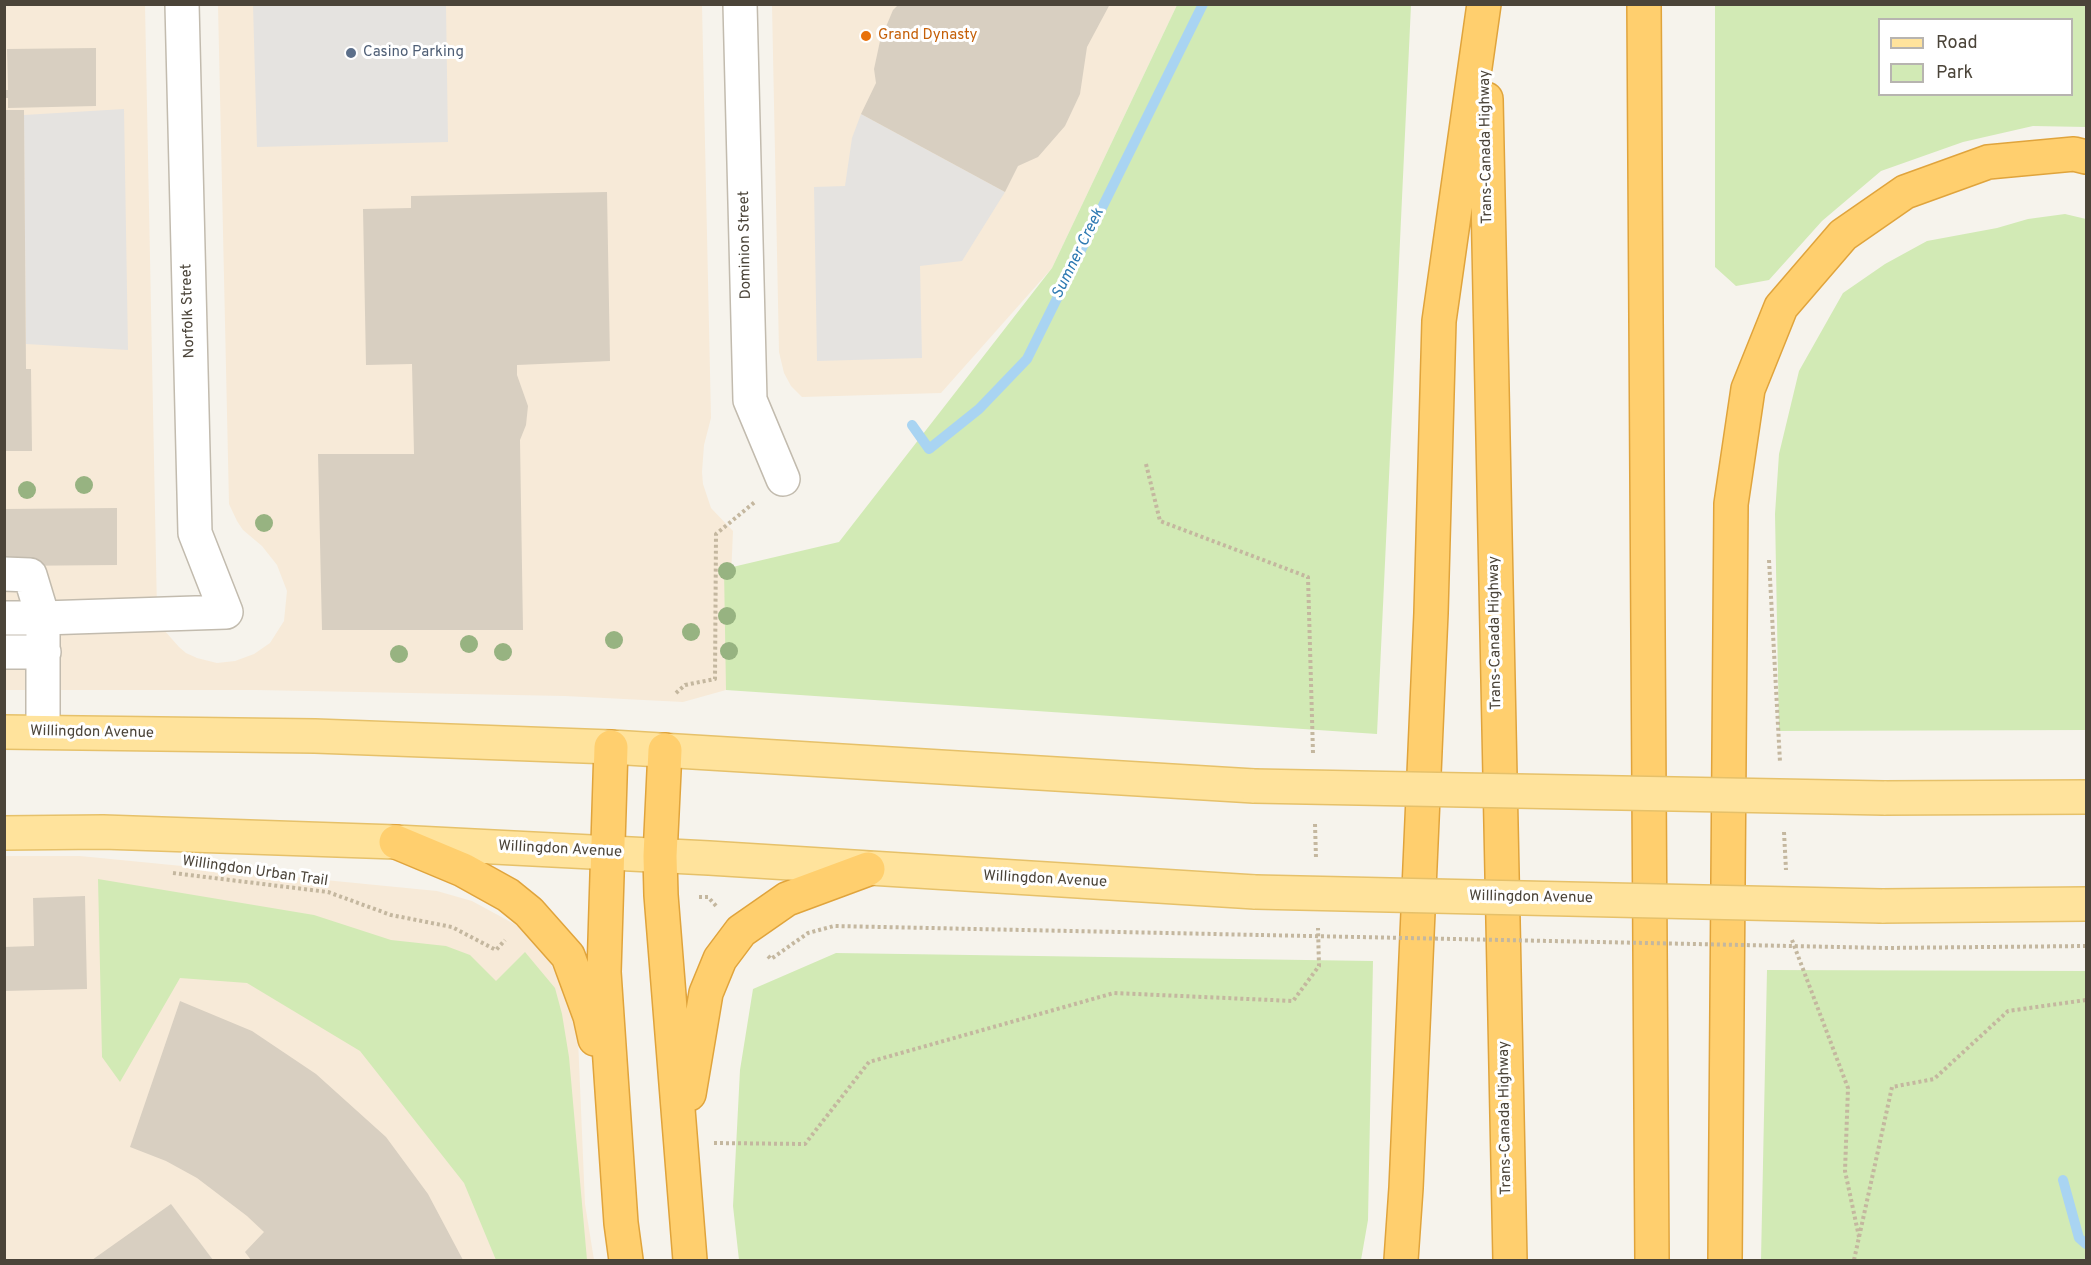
<!DOCTYPE html>
<style>
body{margin:0}
#map{position:relative;width:2091px;height:1265px;overflow:hidden;background:#f6f3ec;font-family:Overpass,sans-serif}
canvas{display:block}
.frame{position:absolute;inset:0;border:6px solid #4b4439;pointer-events:none}
.legend{position:absolute;left:1878px;top:18px;width:195px;height:78px;box-sizing:border-box;background:#fff;border:2px solid #b7b4b0;margin:0;padding:8px 10px;list-style:none;font-size:18px;color:#4b4439}
.legend li{display:flex;align-items:center;gap:12px;height:30px}
.legend b{width:30px;border:2px solid #b7b4b0}
</style>
<div id="map">
<canvas width="2091" height="1265"></canvas>
<div class="frame"></div>
<ul class="legend">
<li><b style="height:8px;background:#ffe39c"></b>Road</li>
<li><b style="height:16px;background:#d2eab5"></b>Park</li>
</ul>
</div>
<script>
const g = document.querySelector('canvas').getContext('2d');
g.lineJoin = 'round';
function paint(path, color) { g.fillStyle = color; g.fill(path, 'evenodd'); }
const poly = rows => new Path2D(rows.map(r => 'M' + r).join(''));
function strokePath(path, color, width, dash) { g.strokeStyle = color; g.lineWidth = width; g.lineCap = dash ? 'butt' : 'round'; g.setLineDash(dash || []); g.stroke(path); }
function write(font, color, halo, rows, align = 'center') {
  g.font = font + ' Overpass,sans-serif'; g.lineWidth = 6; g.setLineDash([]); g.textBaseline = 'middle'; g.strokeStyle = halo; g.fillStyle = color; for (const [text, x, y, turn = 0] of rows) {
    g.save(); g.translate(x, y); g.rotate((+turn || 0) * Math.PI / 180); g.textAlign = isNaN(turn) ? turn : align; if (halo) g.strokeText(text, 0, 0); g.fillText(text, 0, 0); g.restore();
  }
}
const commercial = poly([
 [5,5,145,5,157,611,164,630,179,647,186,653,197,658,217,663,235,661,254,654,270,643,284,621,287,591,277,565,262,546,243,530,237,521,229,504,218,5,702,5,711,418,704,445,702,472,703,484,711,508,733,531,726,690,683,702,565,696,256,690,5,690],
 [772,5,1177,5,1052,268,941,393,802,397,791,386,784,373,779,352],
 [5,856,80,856,437,891,472,901,518,926,543,951,557,975,568,997,578,1039,585,1204,594,1260,5,1260]
]);
const green = poly([
 [1177,5,1411,5,1377,734,726,690,724,569,839,542,1052,268],
 [1715,5,2086,5,2086,127,2033,126,1963,142,1881,171,1822,221,1769,280,1736,286,1715,267],
 [1880,20,2072,20,2072,94,1880,94],
 [2065,214,2086,219,2086,730,1779,731,1775,514,1779,454,1799,371,1843,293,1885,264,1927,241,1997,228,2028,219],
 [98,879,314,915,391,940,446,946,470,955,496,981,525,952,555,988,562,1014,569,1057,587,1260,496,1260,464,1183,360,1051,247,983,180,978,120,1082,102,1057],
 [836,953,1373,961,1368,1220,1361,1260,739,1260,733,1206,740,1070,753,989],
 [1767,970,2086,971,2086,1260,1761,1260]
]);
const parking = poly([
 [253,5,446,5,448,142,257,147],
 [124,109,128,350,26,344,24,115],
 [861,114,1005,192,962,261,920,266,922,358,817,361,814,187,845,186,852,138]
]);
const stream = poly([
 [912,425,929,449,979,409,1027,359,1203,4],
 [2063,1180,2079,1238,2086,1244]
]);
const building = poly([
 [899,4,1110,4,1087,47,1080,94,1065,126,1038,157,1018,166,1005,192,861,114,876,83,874,69,880,41,893,10],
 [96,48,96,106,8,108,8,98,4,98,4,90,8,90,7,49],
 [4,110,24,110,26,369,31,369,32,451,4,451],
 [607,192,610,361,517,365,517,375,528,406,526,425,520,440,523,630,322,630,318,454,414,454,412,364,366,365,363,209,411,208,411,196],
 [117,508,117,565,4,566,4,509],
 [85,896,87,989,4,991,4,947,34,946,33,898],
 [180,1001,252,1031,316,1074,386,1137,428,1194,463,1260,251,1260,245,1252,264,1232,247,1216,197,1178,166,1161,130,1147],
 [171,1204,213,1260,92,1260]
]);
const path = poly([
 [1146,464,1160,521,1308,577,1313,753],
 [1769,560,1780,762],
 [676,693,685,685,715,679,716,534,756,501],
 [1315,824,1316,858],
 [1784,832,1786,870],
 [173,873,328,892,391,915,452,927,496,950,505,940],
 [699,897,708,897,717,907],
 [1792,940,1848,1088,1845,1171,1859,1237],
 [1885,948,2086,946],
 [768,956,771,959,808,933,834,926,1261,935],
 [714,1143,805,1144,869,1062,1114,993,1293,1001,1319,966,1318,928],
 [1854,1260,1892,1087,1934,1079,2008,1011,2086,1000]
]);
const minor = poly([
 [740,4,750,400,783,479],
 [4,574,30,575,43,618,4,618],
 [4,652,44,652],
 [43,732,43,618,226,612,195,533,182,4]
]);
const major = poly([
 [4,732,315,736,611,747,1254,786],
 [1884,798,2086,797],
 [4,833,103,832,396,842,709,858,1255,892],
 [1882,906,2086,904]
]);
const highway = poly([
 [1644,4,1652,1260],
 [1486,99,1510,1260],
 [611,747,604,972,621,1223,626,1260],
 [665,750,660,856,661,895,690,1260],
 [396,842,463,870,508,895,529,912,568,956,590,1016,595,1039],
 [689,1094,706,993,720,959,741,931,787,899,868,869],
 [1401,1260,1406,1188,1431,613,1439,321,1484,4],
 [1725,1260,1731,504,1748,389,1781,307,1843,235,1905,192,1988,162,2074,154,2086,157]
]);
const pathBridge = poly([
 [1261,935,1885,948]
]);
const majorBridge = poly([
 [1254,786,1884,798],
 [1255,892,1882,906]
]);
const trees = [
 [84,485],
 [27,490],
 [264,523],
 [727,571],
 [727,616],
 [691,632],
 [614,640],
 [469,644],
 [729,651],
 [503,652],
 [399,654]
];
const markers = [
 [866,36,6,"#e8710a"],
 [351,53,6,"#5c6f8a"]
];
const foodNames = [
 ["Grand Dynasty",878,36]
];
const serviceNames = [
 ["Casino Parking",363,53]
];
const streetNames = [
 ["Trans-Canada Highway",1487,147,-91],
 ["Dominion Street",746,245,-91],
 ["Norfolk Street",189,311,-92],
 ["Trans-Canada Highway",1496,633,-91],
 ["Willingdon Avenue",92,733,1],
 ["Willingdon Avenue",560,850,3],
 ["Willingdon Urban Trail",255,872,8],
 ["Willingdon Avenue",1045,880,3],
 ["Willingdon Avenue",1531,898,1],
 ["Trans-Canada Highway",1506,1118,-91]
];
const waterNames = [
 ["Sumner Creek",1079,254,-64]
];
paint(commercial, '#f7ead8');
paint(green, '#d2eab5');
paint(parking, '#e5e3e0');
strokePath(stream, '#a9d4f2', 10);
paint(building, '#d8cfc1');
strokePath(minor, '#c2bbae', 36);
strokePath(major, '#e6c16a', 36);
strokePath(highway, '#e0a43c', 36);
strokePath(path, '#c4b79f', 4, [3, 3]);
strokePath(minor, '#fff', 33);
strokePath(major, '#ffe39c', 33);
strokePath(highway, '#ffcf6e', 33);
strokePath(majorBridge, '#e6c16a', 36, []);
strokePath(pathBridge, '#c4b79f', 4, [3, 3]);
strokePath(majorBridge, '#ffe39c', 33);
g.fillStyle = '#97b381';
for (const [x, y] of trees) { g.beginPath(); g.arc(x, y, 9, 0, 2 * Math.PI); g.fill(); }
for (const [x, y, r, color] of markers) { const dot = new Path2D(); dot.arc(x, y, r, 0, 2 * Math.PI); g.fillStyle = color; g.fill(dot); strokePath(dot, '#fff', 2); }
write('15px', '#c56008', '#fff', foodNames, 'left');
write('15px', '#4e5e75', '#fff', serviceNames, 'left');
write('15px', '#4b4439', '#fff', streetNames);
write('italic 16px', '#2e7ab2', '#fff', waterNames);
</script>
